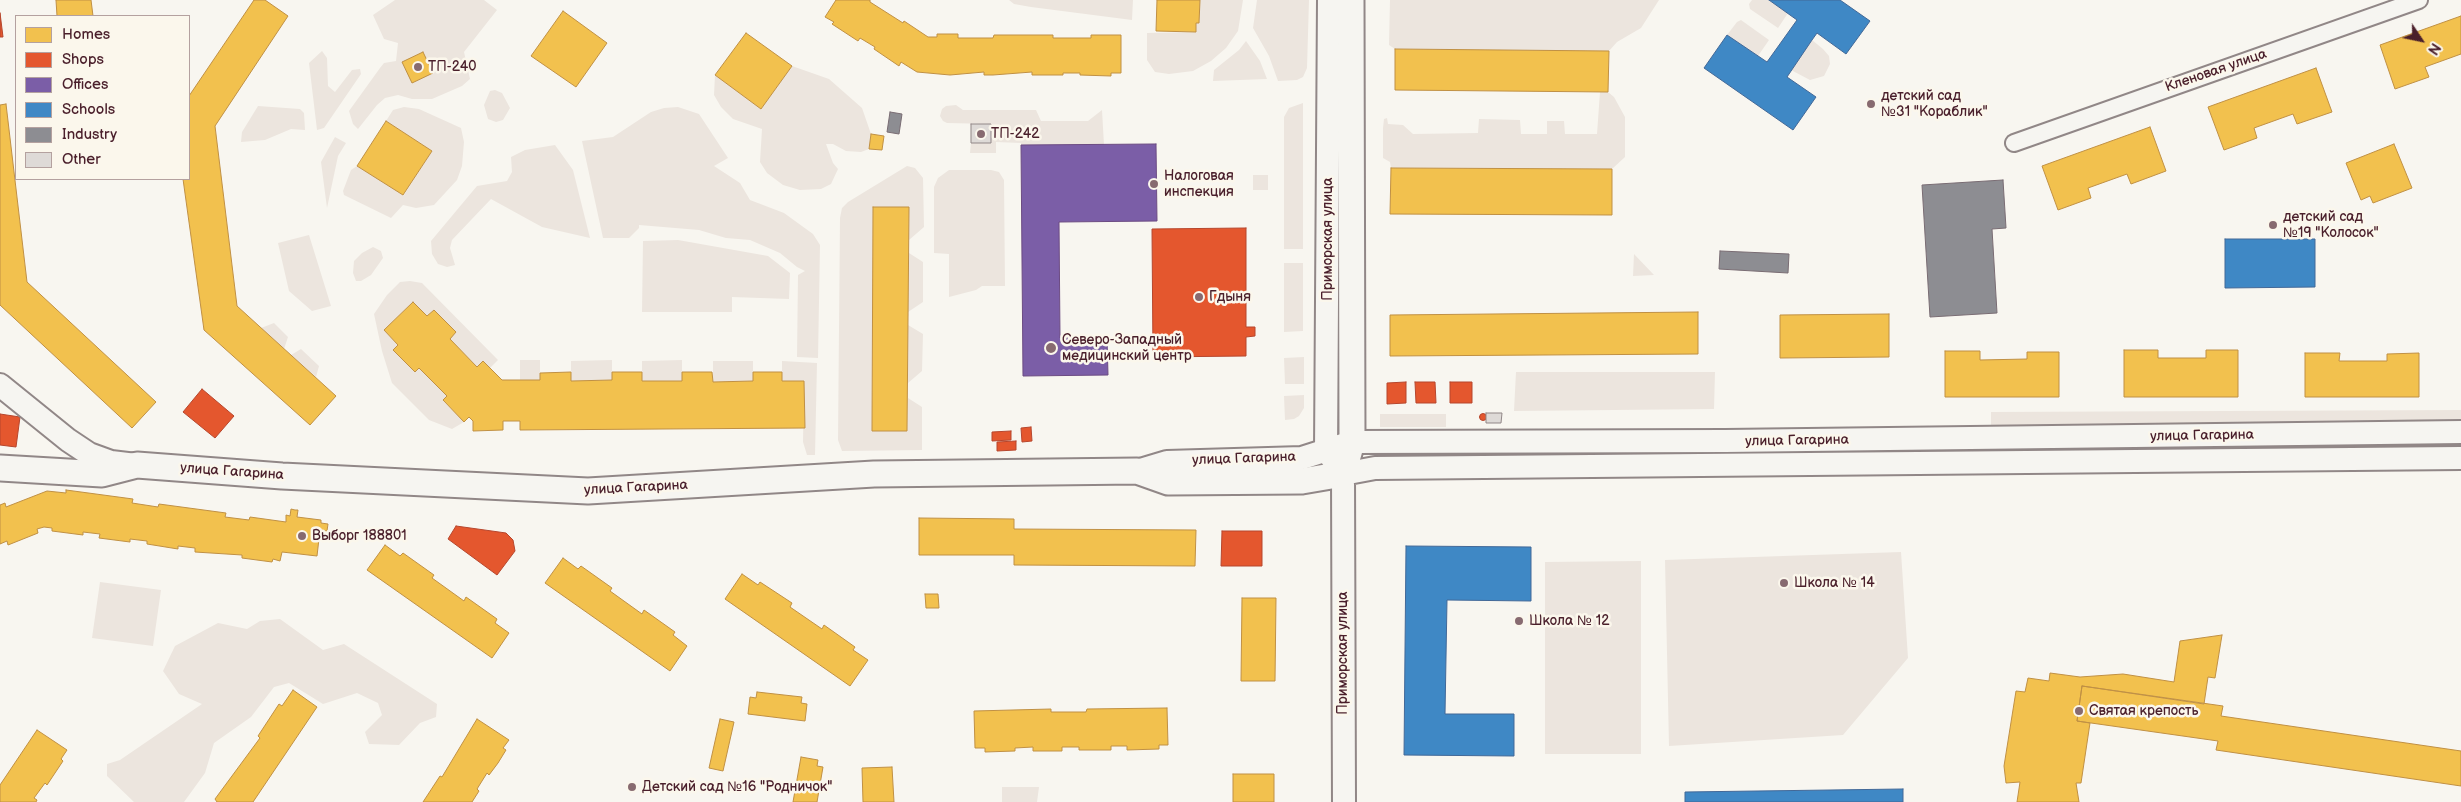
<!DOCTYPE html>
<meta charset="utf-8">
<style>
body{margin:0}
#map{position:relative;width:2461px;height:802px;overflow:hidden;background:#f8f6f0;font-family:"Balsamiq Sans",sans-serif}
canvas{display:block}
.legend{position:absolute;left:15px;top:15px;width:175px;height:165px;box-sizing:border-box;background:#fbf7ec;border:1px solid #b4a19f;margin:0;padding:6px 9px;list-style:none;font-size:15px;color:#4a1f2b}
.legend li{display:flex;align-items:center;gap:10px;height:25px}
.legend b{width:25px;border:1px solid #b4a19f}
.north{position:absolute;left:2396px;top:15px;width:50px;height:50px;-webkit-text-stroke:4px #fbf7ec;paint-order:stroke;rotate:124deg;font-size:14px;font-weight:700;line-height:20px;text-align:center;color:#4a1f2b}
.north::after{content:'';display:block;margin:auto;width:18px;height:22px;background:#4a1f2b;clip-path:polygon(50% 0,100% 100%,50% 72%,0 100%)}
</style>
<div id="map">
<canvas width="2461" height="802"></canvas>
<ul class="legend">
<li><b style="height:14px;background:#f2c14e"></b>Homes</li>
<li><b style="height:14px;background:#e4572e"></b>Shops</li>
<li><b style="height:14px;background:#7b5ea7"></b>Offices</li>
<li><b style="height:14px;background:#3f88c5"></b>Schools</li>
<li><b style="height:14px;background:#8d8d92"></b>Industry</li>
<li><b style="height:14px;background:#dedad7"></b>Other</li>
</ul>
<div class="north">N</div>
</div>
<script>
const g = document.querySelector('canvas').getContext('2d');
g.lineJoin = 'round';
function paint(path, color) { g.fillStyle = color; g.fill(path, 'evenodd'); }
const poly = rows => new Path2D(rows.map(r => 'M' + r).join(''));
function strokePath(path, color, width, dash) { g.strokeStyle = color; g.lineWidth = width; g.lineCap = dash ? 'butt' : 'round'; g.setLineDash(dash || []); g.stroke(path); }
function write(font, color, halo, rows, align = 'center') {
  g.font = font + ' "Balsamiq Sans",sans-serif'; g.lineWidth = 5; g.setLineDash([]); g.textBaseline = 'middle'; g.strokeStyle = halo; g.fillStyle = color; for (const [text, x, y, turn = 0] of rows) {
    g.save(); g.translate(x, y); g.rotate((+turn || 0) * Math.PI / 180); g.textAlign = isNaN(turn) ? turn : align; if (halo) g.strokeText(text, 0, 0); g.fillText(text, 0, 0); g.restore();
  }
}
const green = poly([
 [395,0,484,0,497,10,464,52,470,79,462,86,432,99,412,99,398,95,385,98,377,105,358,129,353,124,349,111,380,68,384,63,396,61,398,43,384,39,373,15],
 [1009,0,1133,0,1132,20,1031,7,1014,4],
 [1200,0,1243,0,1238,31,1226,48,1211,61,1193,71,1169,74,1155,72,1147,60,1147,33,1195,32,1196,23,1199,23],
 [1257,0,1309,0,1307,68,1303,77,1297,80,1278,81,1269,56,1253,28],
 [1390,0,1659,0,1641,28,1617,42,1609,51,1395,49,1389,45],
 [1752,0,1769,0,1788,13,1778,28,1750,9,1749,4],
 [1741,20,1769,40,1758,56,1727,35,1737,22],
 [1812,40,1823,49,1829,56,1830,64,1824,76,1810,80,1791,70],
 [1246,41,1260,61,1267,79,1213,81,1214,70,1239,50],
 [322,51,327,58,328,86,335,92,352,70,360,69,361,74,324,128,317,130,309,63],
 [792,66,829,79,862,108,871,134,869,149,861,152,846,151,833,144,826,144,833,163,838,169,831,184,821,189,800,190,783,185,767,173,760,162,762,129,733,119,721,107,714,95,715,75,761,109],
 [495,90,502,93,510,108,503,120,496,122,488,119,484,105,490,91],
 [1600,92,1608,92,1614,97,1625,117,1625,157,1612,169,1391,168,1390,162,1383,158,1383,128,1384,119,1387,118,1388,124,1403,125,1413,134,1478,133,1479,119,1520,120,1521,134,1547,134,1547,121,1564,121,1565,134,1597,134],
 [1303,103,1303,249,1284,249,1284,117,1289,108],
 [956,105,963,110,1036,110,1041,121,1088,121,1102,110,1104,145,1021,145,1021,143,996,142,996,153,970,153,971,143,991,143,991,124,947,123,943,121,940,116,942,109,946,106],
 [258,106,300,109,304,113,305,130,291,129,265,140,241,142,242,132],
 [404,107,419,109,461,128,464,142,462,166,457,180,434,205,416,208,403,205,391,218,344,195,343,191,351,170,357,166,404,195,432,151,386,121,393,110],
 [678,107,699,114,728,158,714,166,740,183,750,200,784,213,813,234,820,245,818,358,797,357,798,275,805,271,797,267,780,253,750,240,726,238,699,230,639,225,639,228,629,238,603,238,582,141,613,137,651,112,664,108],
 [335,137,346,143,338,156,327,208,321,162],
 [555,145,573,170,590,238,542,227,491,199,452,240,450,248,455,265,447,267,438,264,432,254,431,241,477,186,507,181,512,172,511,157,525,150],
 [907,166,915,168,923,178,924,227,909,240,909,207,873,207,872,431,907,431,908,398,922,407,922,450,842,451,838,440,840,218,842,208,848,202],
 [949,170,991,170,999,172,1004,180,1005,286,982,286,976,290,949,297,949,254,934,253,934,187,938,178],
 [1253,175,1268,175,1268,190,1253,190],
 [309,235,331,306,312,311,289,291,278,243],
 [678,240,768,256,790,273,789,299,732,297,732,312,642,312,643,241],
 [373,247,381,251,383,258,371,275,361,281,356,281,353,273,354,261,362,253],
 [909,253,923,262,923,302,908,312],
 [1634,254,1654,275,1633,276],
 [1284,263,1303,263,1303,331,1284,332],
 [410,281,422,283,498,360,490,368,483,361,477,367,450,339,434,310,427,316,413,302,384,330,398,345,393,350,415,372,419,368,447,396,443,401,464,422,452,429,429,420,392,383,382,351,374,314,387,295,400,282],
 [274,323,288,337,284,349,261,328],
 [908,325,923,334,922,371,908,383],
 [301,349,319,366,316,377,291,355],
 [1304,357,1304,384,1285,384,1284,358],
 [520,360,540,360,540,380,520,380],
 [612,360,612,380,571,381,571,361],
 [682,360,682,381,642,381,642,361],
 [713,361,753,361,753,381,713,382],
 [782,361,817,363,815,455,807,455,803,442,804,381,782,381],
 [1516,372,1715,372,1714,409,1514,411],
 [1304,395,1304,408,1299,416,1294,419,1285,420,1284,396],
 [2461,410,2461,420,1991,427,1991,412],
 [1380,414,1446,414,1446,427,1380,427],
 [1901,552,1908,658,1843,735,1669,746,1665,560],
 [1641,561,1641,754,1545,754,1545,562],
 [100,582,161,590,153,646,92,638],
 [280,619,323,650,344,644,437,704,436,717,420,723,399,745,369,744,365,732,382,715,378,703,357,693,323,704,289,683,274,687,251,717,214,743,205,773,184,802,134,802,107,776,107,764,120,760,202,704,179,694,163,671,175,646,218,623,247,629,260,621],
 [1002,787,1039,787,1037,802,1002,802]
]);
const homes = poly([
 [56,0,91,0,93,16,57,16,56,0],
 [254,0,265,0,288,16,215,126,237,306,336,396,310,425,204,330,183,179,189,179,189,96,254,0],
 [836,0,870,0,870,2,903,23,904,21,928,37,937,37,937,34,958,34,958,38,993,38,994,35,1053,35,1053,38,1091,38,1091,35,1121,35,1121,73,1111,73,1111,76,1080,75,1080,73,1063,73,1063,75,1032,75,1032,72,993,75,984,75,984,72,950,75,917,72,901,62,899,66,874,49,875,47,860,38,858,41,832,24,834,22,825,17,836,0],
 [1157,0,1200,0,1199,23,1196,23,1196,32,1156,31,1157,0],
 [563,11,607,43,576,87,531,56,563,11],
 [2461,16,2461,54,2425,67,2429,77,2395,89,2380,45,2461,16],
 [746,33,792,66,761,109,715,75,746,33],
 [1395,49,1609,51,1608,92,1395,90,1395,49],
 [423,52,433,73,412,83,402,62,423,52],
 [2316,68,2332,112,2297,124,2293,114,2254,128,2257,138,2224,150,2208,107,2316,68],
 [6,104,27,282,156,402,132,428,0,305,0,105,6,104],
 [386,121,432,151,403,195,357,166,386,121],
 [2150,127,2166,171,2131,184,2127,174,2088,188,2091,198,2058,210,2042,166,2150,127],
 [871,134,884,136,882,150,869,149,871,134],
 [2394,144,2412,188,2373,203,2370,196,2361,200,2346,163,2394,144],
 [1391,168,1612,169,1612,215,1390,214,1391,168],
 [873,207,909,207,907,431,872,431,873,207],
 [413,302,427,316,434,310,456,332,450,339,477,367,483,361,502,380,540,380,540,373,571,372,571,381,612,380,612,372,642,372,642,381,682,381,682,372,712,372,713,382,753,381,753,372,782,372,782,381,804,381,805,428,520,430,520,421,503,421,503,430,473,431,473,421,469,417,464,422,443,400,447,396,419,368,415,372,393,350,398,345,384,330,413,302],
 [1698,312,1698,354,1390,356,1390,315,1698,312],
 [1889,314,1889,357,1780,358,1780,315,1889,314],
 [2124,350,2158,350,2158,358,2206,358,2206,350,2238,350,2238,397,2124,397,2124,350],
 [1945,351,1980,351,1980,360,2027,359,2027,352,2059,352,2059,397,1945,397,1945,351],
 [2305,353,2340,353,2339,361,2387,361,2387,354,2419,353,2419,397,2305,397,2305,353],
 [66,490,133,499,132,503,158,507,159,504,226,513,225,517,249,520,250,517,286,522,286,515,290,516,291,509,295,510,298,510,297,517,321,520,321,523,328,524,327,531,320,530,317,556,282,552,280,561,273,559,272,562,242,558,242,555,195,552,195,548,178,546,178,549,147,544,147,541,130,539,130,542,99,538,100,534,83,532,83,535,52,531,52,528,44,527,37,529,38,533,8,545,7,541,0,544,0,505,5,503,6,507,47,491,66,493,66,490],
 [919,518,1014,519,1014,529,1196,530,1195,566,1014,565,1014,555,919,555,919,518],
 [385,545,400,556,403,553,434,575,432,578,464,601,466,597,497,619,495,623,509,633,492,658,367,570,385,545],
 [563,558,578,569,581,566,612,588,610,591,642,614,644,610,675,632,673,635,687,646,670,671,545,583,563,558],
 [742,574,758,585,760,582,792,603,790,607,822,629,824,625,855,647,853,650,868,660,850,686,725,599,742,574],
 [925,594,938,594,939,608,926,608,925,594],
 [1242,598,1276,598,1275,681,1241,681,1242,598],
 [2222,635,2215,678,2208,677,2204,704,2082,686,2077,721,2090,723,2081,783,2076,783,2079,802,2017,802,2020,782,2006,783,2004,766,2016,691,2025,692,2028,678,2049,681,2050,673,2080,677,2123,674,2174,682,2180,641,2222,635],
 [2082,686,2223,706,2221,716,2461,751,2461,786,2216,750,2218,741,2077,721,2082,686],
 [293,690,317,707,253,802,217,802,215,799,260,738,258,736,279,704,282,706,293,690],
 [757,692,802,697,801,703,807,704,805,721,748,714,750,697,756,698,757,692],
 [1167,708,1168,745,1159,745,1159,749,1127,750,1127,746,1111,746,1111,750,1079,750,1079,747,1062,747,1062,751,1033,751,1033,747,1015,748,1015,751,985,752,985,748,975,748,974,711,1051,709,1051,712,1086,712,1087,709,1167,708],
 [477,719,509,740,503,748,506,750,498,763,489,775,487,773,477,789,479,791,472,802,423,802,440,776,442,777,477,719],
 [720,719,734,722,723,771,709,768,720,719],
 [37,730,67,750,61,759,63,761,47,785,45,783,34,798,37,800,36,802,0,802,0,785,37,730],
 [801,757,818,760,817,766,823,767,817,802,793,802,801,757],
 [892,767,894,802,863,802,862,768,892,767],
 [1233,774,1274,774,1274,802,1233,802,1233,774]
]);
const shops = poly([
 [0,13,3,37,0,37,0,13],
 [1246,228,1246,327,1255,327,1255,336,1246,337,1246,356,1153,357,1152,229,1246,228],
 [1406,382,1406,403,1387,404,1387,383,1406,382],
 [1415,382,1435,382,1436,403,1416,403,1415,382],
 [1450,382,1472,382,1472,403,1450,403,1450,382],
 [202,389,234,416,215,438,183,412,202,389],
 '1479.5 417a3.5 3.5 0 1 1 7 0a3.5 3.5 0 1 1-7 0Z',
 [0,414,20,417,16,447,0,445,0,414],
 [1031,427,1032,441,1022,442,1021,428,1031,427],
 [1011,431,1011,440,992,441,992,432,1011,431],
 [1016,441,1016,450,997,451,997,442,1016,441],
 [456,526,506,533,513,540,515,551,497,575,448,539,456,526],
 [1222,531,1262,531,1262,566,1221,566,1222,531]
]);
const offices = poly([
 [1156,144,1157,221,1059,222,1060,338,1107,338,1108,375,1023,376,1021,145,1156,144]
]);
const schools = poly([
 [1769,0,1840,0,1870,21,1846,54,1817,33,1812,40,1787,77,1816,97,1793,130,1704,68,1727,35,1767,62,1797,20,1769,0],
 [2225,239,2315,239,2315,287,2225,288,2225,239],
 [1406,546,1531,547,1531,601,1447,600,1445,714,1514,714,1514,756,1404,755,1406,546],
 [1903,789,1903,802,1685,802,1685,792,1903,789]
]);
const industry = poly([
 [890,112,902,114,899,134,887,132,890,112],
 [2003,180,2006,228,1992,229,1997,313,1930,317,1922,185,2003,180],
 [1720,251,1789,254,1788,273,1719,269,1720,251]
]);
const building = poly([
 [971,124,991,124,991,143,971,143,971,124],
 [1486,413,1502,413,1501,423,1486,423,1486,413]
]);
const street = poly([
 [2014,143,2419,0]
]);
const secondary = poly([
 [1329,0,1326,450,1343,474,1344,802],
 [0,385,68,440,89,454,111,462,136,465],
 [1137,471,1167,462,1302,458,1352,442,1725,441,2461,432],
 [1343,474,1375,468,2461,458]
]);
const primary = poly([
 [0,468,102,474,137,465,282,476,588,491,874,474,1137,471,1168,482,1302,481,1343,474,1352,442,1351,0]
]);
const markers = [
 [418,67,5,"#876a70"],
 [1871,104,5,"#876a70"],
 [981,134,5,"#876a70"],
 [1154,184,5,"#876a70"],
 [2273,225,5,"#876a70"],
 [1199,297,5,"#876a70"],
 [1051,348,6,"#876a70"],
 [302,536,5,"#876a70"],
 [1784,583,5,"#876a70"],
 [1519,621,5,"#876a70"],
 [2079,711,5,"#876a70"],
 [632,787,5,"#876a70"]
];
const poiNames = [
 ["ТП-240",428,67],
 ["детский сад",1881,96],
 ["№31 \"Кораблик\"",1881,112],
 ["ТП-242",991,134],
 ["Налоговая",1164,176],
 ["инспекция",1164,192],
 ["детский сад",2283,217],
 ["№19 \"Колосок\"",2283,233],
 ["Гдыня",1209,297],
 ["Северо-Западный",1062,340],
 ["медицинский центр",1062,356],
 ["Выборг 188801",312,536],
 ["Школа № 14",1794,583],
 ["Школа № 12",1529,621],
 ["Святая крепость",2089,711],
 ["Детский сад №16 \"Родничок\"",642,787]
];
const streetNames = [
 ["Кленовая улица",2216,71,-19],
 ["Приморская улица",1328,239,-90],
 ["улица Гагарина",2202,436,-1],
 ["улица Гагарина",1797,441,-1],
 ["улица Гагарина",1244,459,-2],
 ["улица Гагарина",232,472,4],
 ["улица Гагарина",636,488,-3],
 ["Приморская улица",1343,653,-90]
];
paint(green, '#ece5de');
paint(homes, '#f2c14e');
strokePath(homes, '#c09044', 1);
paint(shops, '#e4572e');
strokePath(shops, '#b6462d', 1);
paint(offices, '#7b5ea7');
strokePath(offices, '#6c4b82', 1);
paint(schools, '#3f88c5');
strokePath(schools, '#426897', 1);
paint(industry, '#8d8d92');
strokePath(industry, '#796c73', 1);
paint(building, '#dedad7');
strokePath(building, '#918787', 1);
strokePath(street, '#918787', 20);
strokePath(secondary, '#918787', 26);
strokePath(primary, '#918787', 29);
strokePath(street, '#f6f5f1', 16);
strokePath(secondary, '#f6f5f1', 22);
strokePath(primary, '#f6f5f1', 25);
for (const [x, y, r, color] of markers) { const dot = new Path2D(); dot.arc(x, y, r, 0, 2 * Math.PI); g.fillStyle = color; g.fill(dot); strokePath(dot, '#fbf7ec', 2); }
write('14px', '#4a1f2b', '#fbf7ec', poiNames, 'left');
write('14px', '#4a1f2b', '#fbf7ec', streetNames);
</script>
